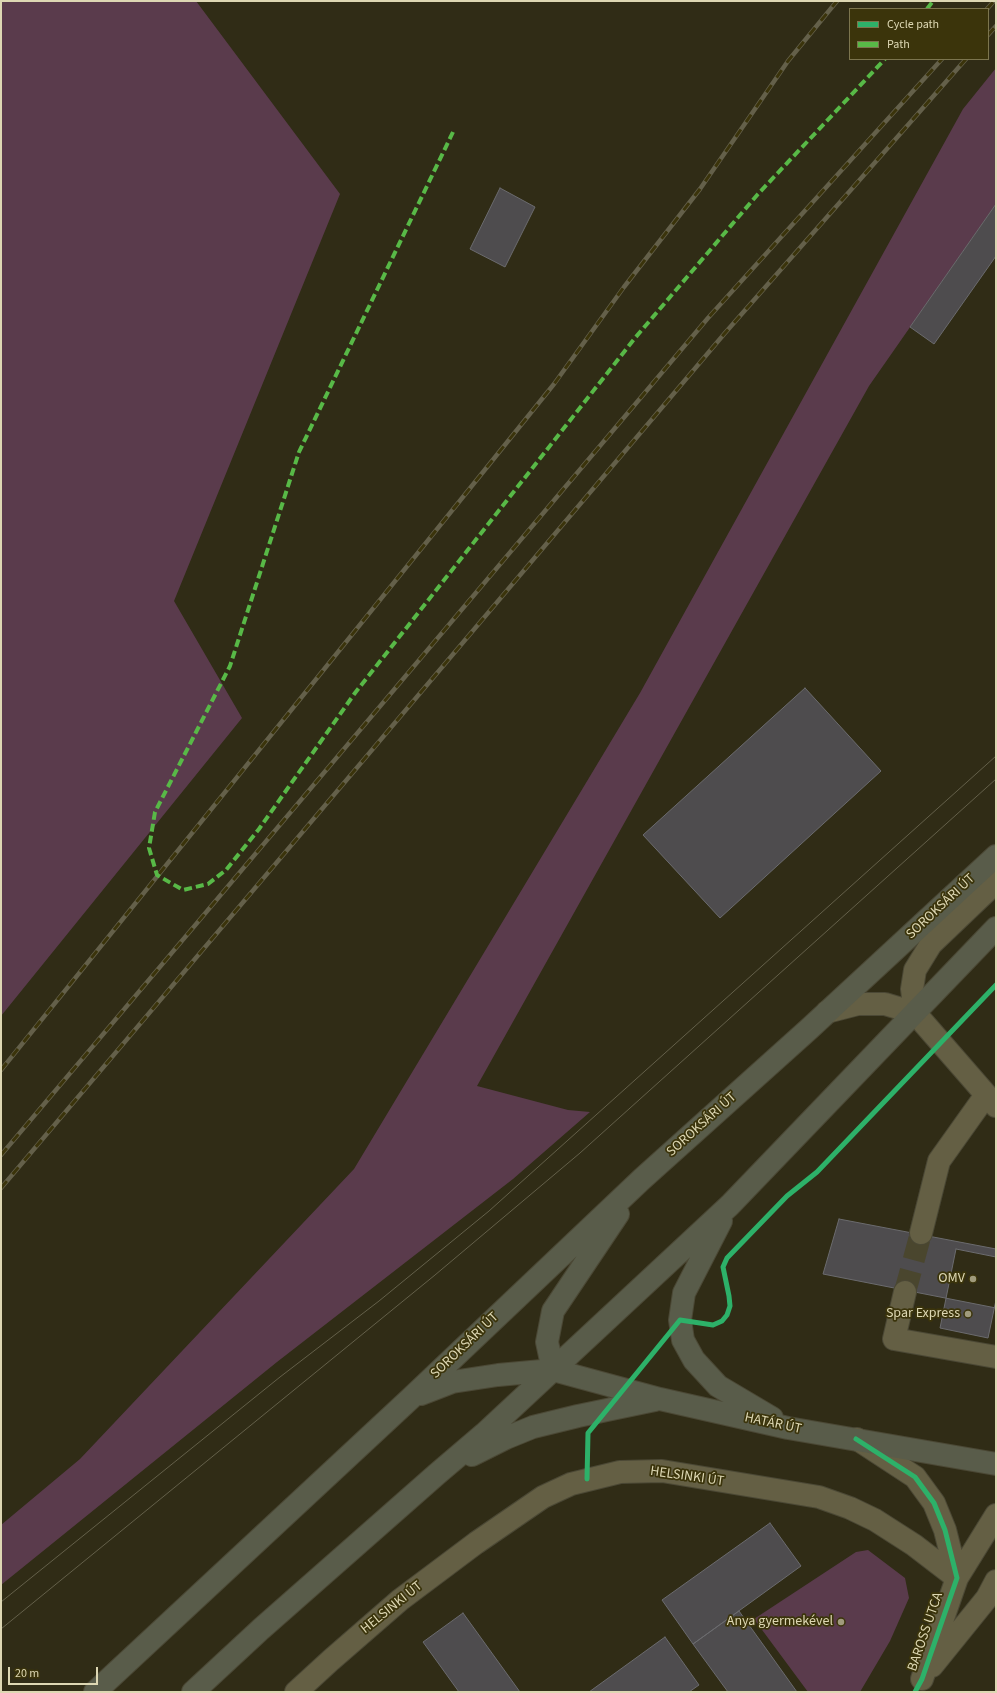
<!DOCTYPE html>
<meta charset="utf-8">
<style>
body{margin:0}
#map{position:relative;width:997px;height:1693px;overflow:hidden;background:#302c16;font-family:"Source Sans 3",sans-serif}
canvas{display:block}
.frame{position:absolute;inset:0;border:2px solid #ddd7b3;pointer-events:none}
.legend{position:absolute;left:849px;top:8px;width:140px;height:52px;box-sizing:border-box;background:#3b340b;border:1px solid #7c754e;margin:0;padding:5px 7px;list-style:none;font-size:12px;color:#ddd7b3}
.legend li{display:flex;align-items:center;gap:8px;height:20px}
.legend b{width:20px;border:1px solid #7c754e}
.scale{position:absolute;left:8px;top:1667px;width:90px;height:18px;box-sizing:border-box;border:2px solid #ddd7b3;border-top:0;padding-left:5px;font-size:12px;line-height:14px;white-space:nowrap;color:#ddd7b3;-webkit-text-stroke:3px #3b340b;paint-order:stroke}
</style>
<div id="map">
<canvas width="997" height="1693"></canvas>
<div class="frame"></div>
<ul class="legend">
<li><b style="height:5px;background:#2db169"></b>Cycle path</li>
<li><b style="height:5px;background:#58b947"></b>Path</li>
</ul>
<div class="scale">20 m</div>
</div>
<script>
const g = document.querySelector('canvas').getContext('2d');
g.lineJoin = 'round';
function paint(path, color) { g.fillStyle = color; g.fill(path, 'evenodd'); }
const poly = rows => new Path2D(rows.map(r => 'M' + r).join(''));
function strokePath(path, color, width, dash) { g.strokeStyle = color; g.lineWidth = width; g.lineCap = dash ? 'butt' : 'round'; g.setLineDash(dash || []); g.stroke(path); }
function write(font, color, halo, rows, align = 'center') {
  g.font = font + ' "Source Sans 3",sans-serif'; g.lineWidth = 3.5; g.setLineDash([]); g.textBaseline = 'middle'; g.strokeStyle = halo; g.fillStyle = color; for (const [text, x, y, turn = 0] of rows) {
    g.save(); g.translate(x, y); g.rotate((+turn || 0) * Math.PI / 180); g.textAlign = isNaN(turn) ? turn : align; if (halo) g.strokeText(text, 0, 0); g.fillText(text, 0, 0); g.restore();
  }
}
const green = poly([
 [1,1,196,1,340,194,174,601,242,718,1,1016],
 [996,68,996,204,869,386,477,1086,568,1110,590,1112,513,1179,277,1362,1,1585,1,1525,80,1459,354,1169,640,693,963,109],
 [868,1550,905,1578,909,1598,890,1641,860,1692,808,1692,754,1619,856,1552]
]);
const building = poly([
 [500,188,535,207,505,267,470,249,500,188],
 [996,204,996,256,934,344,910,327,996,204],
 [805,688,881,771,720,918,643,835,805,688],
 [839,1219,996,1249,996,1308,823,1274,839,1219],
 [956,1249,996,1257,996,1300,988,1338,940,1328,956,1249],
 [770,1523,801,1566,693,1644,662,1600,770,1523],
 [739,1611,797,1692,728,1692,693,1644,739,1611],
 [463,1613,520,1692,459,1692,423,1642,463,1613],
 [665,1637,699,1685,689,1692,589,1692,665,1637]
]);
const minorTunnel = poly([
 [905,1292,921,1233]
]);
const minor = poly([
 [827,1012,858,1004,885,1004,915,1013,996,1106],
 [915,1013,912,989,915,970,931,944,996,882],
 [921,1233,939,1161,986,1095],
 [905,1292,894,1339,996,1357],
 [857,1439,915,1477,934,1503,945,1530,957,1578],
 [932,1666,987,1598,996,1581],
 [922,1679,957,1578,996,1515],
 [296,1692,331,1660,400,1600,476,1543,543,1497,571,1484,620,1472,662,1471,819,1497,850,1508,875,1520,914,1545,957,1578]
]);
const major = poly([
 [721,1221,684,1293,680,1320,683,1340,694,1360,718,1386,772,1418],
 [553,1370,547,1342,553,1311,618,1214],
 [421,1394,452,1382,498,1375,553,1370,660,1399,788,1428,996,1464],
 [472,1455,506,1438,533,1427,578,1416,655,1400],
 [95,1692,411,1398,642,1179,809,1029,996,856],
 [193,1692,261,1629,437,1474,484,1434,730,1205,996,928]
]);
const tram = poly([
 [1,1602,280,1377,379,1301,489,1211,996,756],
 [1,1629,435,1275,580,1153,996,779]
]);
const rail = poly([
 [987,9,994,1],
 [988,35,996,26],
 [1,1070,554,384,624,287,700,189,788,61,837,1],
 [1,1155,708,318,942,59],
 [1,1188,725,333,966,59]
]);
const quiet = poly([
 [927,9,933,1],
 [453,132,299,452,230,666,155,812,149,848,157,875,183,890,208,884,226,870,259,829,355,693,635,338,758,194,885,59]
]);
const cycleway = poly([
 [856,1439,915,1477,934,1503,945,1530,957,1578,922,1679,915,1692],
 [587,1479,588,1433,680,1320,713,1325,722,1321,727,1315,730,1306,729,1296,723,1267,727,1258,787,1196,817,1172,996,985]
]);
const markers = [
 [973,1279,4,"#a09b7c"],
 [968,1314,4,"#a09b7c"],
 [841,1622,4,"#a09b7c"]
];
const streetNames = [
 ["SOROKSÁRI ÚT",941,907,-43],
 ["SOROKSÁRI ÚT",702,1125,-42],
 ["SOROKSÁRI ÚT",465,1346,-44],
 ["HATÁR ÚT",773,1424,12],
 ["HELSINKI ÚT",687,1477,8],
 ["HELSINKI ÚT",392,1608,-39],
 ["BAROSS UTCA",926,1632,-71]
];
const poiNames = [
 ["OMV",965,1279],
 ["Spar Express",960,1314],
 ["Anya gyermekével",833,1622]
];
paint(green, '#5a3b4c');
paint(building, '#4e4c4e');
strokePath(building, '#6b6b6e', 1);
strokePath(minorTunnel, '#4a462e', 22, [22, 11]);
strokePath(minor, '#4b4835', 24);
strokePath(major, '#4b4835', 24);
strokePath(minor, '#645f44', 22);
strokePath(major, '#595c4a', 22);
strokePath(tram, '#64604a', 1);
strokePath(rail, '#64604a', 4.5);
strokePath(rail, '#3b340b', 3, [9]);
strokePath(quiet, '#58b947', 4, [8, 4]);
strokePath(cycleway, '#2db169', 5);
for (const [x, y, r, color] of markers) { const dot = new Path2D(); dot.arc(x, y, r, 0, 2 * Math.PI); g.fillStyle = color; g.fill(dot); strokePath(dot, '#3b340b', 1.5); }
write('14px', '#ddd7b3', '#3b340b', streetNames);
write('14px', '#ddd7b3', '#3b340b', poiNames, 'right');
</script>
